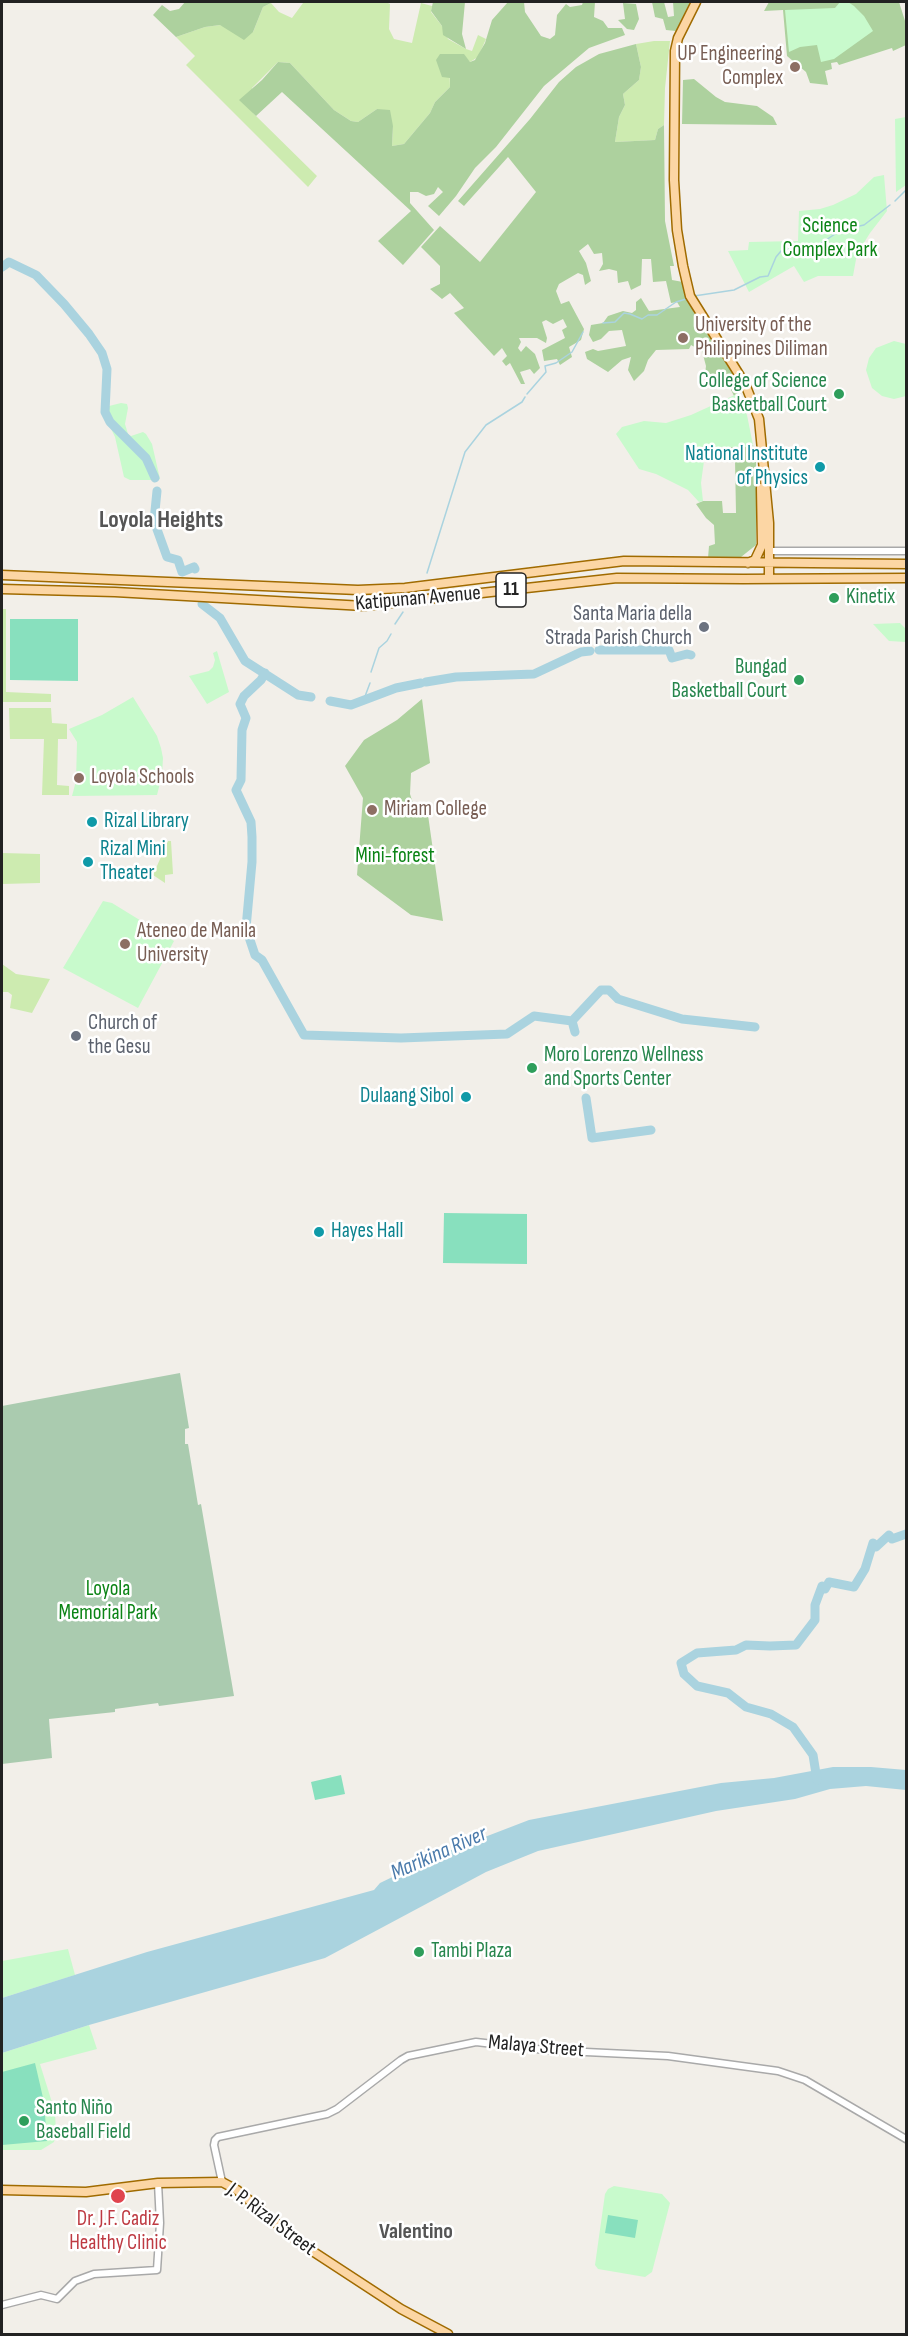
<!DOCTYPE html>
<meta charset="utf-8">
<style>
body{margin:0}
#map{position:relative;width:908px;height:2336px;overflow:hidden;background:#f2efe9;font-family:"Sofia Sans Condensed",sans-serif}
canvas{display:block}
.frame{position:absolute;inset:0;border:3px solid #222;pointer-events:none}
</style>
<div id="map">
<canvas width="908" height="2336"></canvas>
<div class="frame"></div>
</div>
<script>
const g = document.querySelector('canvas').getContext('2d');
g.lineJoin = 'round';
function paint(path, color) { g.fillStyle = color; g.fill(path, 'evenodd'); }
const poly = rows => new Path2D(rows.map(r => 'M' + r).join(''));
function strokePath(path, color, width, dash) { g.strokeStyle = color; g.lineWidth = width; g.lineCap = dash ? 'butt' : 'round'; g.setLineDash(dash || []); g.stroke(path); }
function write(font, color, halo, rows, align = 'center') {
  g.font = font + ' "Sofia Sans Condensed",sans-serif'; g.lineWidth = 5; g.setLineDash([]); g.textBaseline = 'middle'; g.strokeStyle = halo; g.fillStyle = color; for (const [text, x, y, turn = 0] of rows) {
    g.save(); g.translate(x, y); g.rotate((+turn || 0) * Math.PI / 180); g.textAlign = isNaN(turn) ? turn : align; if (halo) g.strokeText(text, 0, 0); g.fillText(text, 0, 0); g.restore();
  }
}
const grass = poly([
 [322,2,386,2,390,4,389,29,394,39,412,43,421,3,432,6,431,12,442,26,448,39,466,49,472,51,478,35,486,39,478,57,470,62,460,55,449,54,450,87,435,102,430,113,404,144,392,146,393,126,377,109,358,122,351,121,334,110,290,63,278,62,252,88,253,113,317,176,308,187,186,65,195,56,176,37,205,27,220,25,253,32,263,7,271,3,279,12,292,18,303,3],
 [654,41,670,41,665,88,664,125,658,129,655,140,615,142,619,117,625,105,623,94,639,80,641,67,636,44],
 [2,609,6,609,6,692,51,694,51,702,2,702],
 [9,708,51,708,52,723,67,724,67,739,58,739,57,785,69,786,69,795,42,795,44,739,10,739],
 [168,841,171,841,173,874,165,875,165,883,153,875],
 [2,853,40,854,40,883,2,884],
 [2,964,16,974,50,979,32,1013,10,1008,12,995,8,992,2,992]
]);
const forest = poly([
 [185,2,269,2,271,3,263,7,253,32,244,40,220,25,205,27,176,37,153,15,162,5,170,11,179,9],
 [433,2,465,2,462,34,466,49,443,35,442,26,431,11],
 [508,2,524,2,525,12,541,36,550,39,555,35,557,15,566,4,570,7,582,5,583,2,595,2,594,17,603,21,608,28,622,28,625,35,589,48,544,86,496,147,475,168,456,196,439,216,428,206,443,192,438,187,434,194,426,196,418,192,410,192,410,203,434,230,403,265,378,241,411,211,282,92,256,116,239,100,262,80,278,62,290,63,334,110,351,121,358,122,377,109,390,110,393,126,392,146,404,144,430,113,435,102,450,87,450,78,442,77,436,60,440,54,464,54,470,62,475,60,485,43,492,20],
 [652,2,664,2,668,17,674,16,673,2,690,2,676,31,666,30,663,19,655,17],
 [769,2,899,2,906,24,906,45,893,51,892,48,839,65,837,62,831,63,832,69,825,71,828,85,810,83,806,72,787,56,783,10,764,11],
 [623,3,636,4,639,19,634,30,627,29,618,20,625,19],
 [636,44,641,67,639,80,623,94,625,105,619,117,615,142,655,140,658,129,664,125,665,221,674,266,670,266,672,280,683,282,694,313,743,390,734,396,722,371,710,377,705,374,706,366,702,351,691,345,689,349,656,350,648,360,644,371,634,381,628,370,631,357,622,360,608,372,587,359,585,352,593,349,598,351,626,346,622,330,609,331,601,339,593,342,589,335,591,325,603,323,608,316,623,311,632,313,636,310,636,302,641,298,649,311,680,307,677,302,671,303,666,281,653,282,651,259,642,259,641,285,631,290,628,281,618,283,617,271,609,269,599,271,603,264,602,253,594,254,588,244,579,251,586,263,591,281,585,285,583,275,578,273,559,284,556,291,561,304,569,301,584,329,581,340,569,347,572,357,560,365,557,359,544,361,542,350,565,338,562,330,567,327,563,319,553,324,546,320,542,322,547,338,546,343,537,338,519,338,521,342,518,348,521,352,526,346,535,354,540,368,534,374,530,369,520,372,525,384,521,384,510,363,506,366,502,361,507,356,502,348,494,356,454,313,464,308,450,293,442,299,430,289,440,284,440,266,421,247,440,226,480,262,536,192,508,157,464,206,458,201,530,119,559,82,576,67,599,54],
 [694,79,716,97,725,102,757,106,773,117,777,125,682,124,683,80],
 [753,445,756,455,756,545,741,557,708,558,709,546,715,544,714,525,706,518,696,504,703,501,722,501,723,513,736,513,735,460,715,459,720,455,722,447,746,447],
 [422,699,430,763,411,773,410,794,417,816,428,815,443,921,411,915,357,875,363,798,345,766,364,740,397,720]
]);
const cemetery = poly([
 [180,1373,189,1428,185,1429,185,1444,188,1444,198,1505,201,1504,234,1696,159,1706,158,1703,115,1709,115,1712,49,1719,52,1758,2,1764,2,1406]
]);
const park = poly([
 [840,2,848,2,854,6,864,16,873,31,834,59,821,62,817,45,800,47,789,52,785,10,835,8],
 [906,117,906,185,896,192,895,119],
 [884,175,887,211,870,233,857,254,853,276,818,276,804,282,794,266,749,292,728,251,748,250,749,242,798,241,799,211,820,209,833,205,856,194,874,177],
 [894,341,906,344,906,396,894,399,882,396,872,388,866,370,869,358,876,348],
 [737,394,747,415,753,445,746,447,710,447,704,461,701,483,703,501,699,502,688,490,656,474,639,469,616,434,622,427,644,421,666,423,691,415],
 [121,403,127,404,128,408,125,424,128,434,131,436,143,432,146,434,152,444,160,479,157,480,130,480,124,477,115,437,101,408],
 [900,623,906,629,906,642,889,641,873,624],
 [217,651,229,692,207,704,189,676,209,671,213,667,215,660,213,653],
 [133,697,157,736,161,748,163,758,162,775,157,795,72,796,76,781,77,742,69,729,102,715],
 [103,901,112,903,174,941,138,1008,63,968],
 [68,1949,75,1975,2,1998,2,1961],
 [89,2025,97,2049,40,2064,55,2112,56,2132,54,2142,41,2150,2,2150,2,2053],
 [614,2186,662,2194,670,2203,652,2272,645,2277,598,2269,595,2265,605,2194,608,2189]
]);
const pitch = poly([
 [10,619,78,619,78,681,10,680],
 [444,1213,527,1214,527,1264,443,1263],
 [341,1775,345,1794,315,1800,311,1782],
 [35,2063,44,2102,47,2141,2,2145,2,2072],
 [608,2215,638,2220,635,2238,605,2233]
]);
const water = poly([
 [833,1767,871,1767,906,1770,906,1790,866,1786,830,1789,795,1799,716,1811,538,1851,486,1872,325,1958,89,2025,2,2053,2,1998,147,1952,374,1890,380,1883,438,1855,529,1820,721,1783,774,1778]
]);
const stream = poly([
 [895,201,906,190],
 [694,296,734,290,760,277,768,276,776,257,781,251,820,244,841,230,864,225,890,205],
 [603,323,615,322,624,313,630,314,642,319,648,315,657,315,676,302,686,299],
 [527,394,546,372,545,366,556,363,572,352,583,332],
 [427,573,465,452,486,425,522,402,525,397],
 [395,624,403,612],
 [371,672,379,648,387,641,391,634],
 [364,699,370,683]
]);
const river = poly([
 [2,267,9,262,36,275,64,304,89,334,102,353,107,369,105,412,110,422,146,458,155,478],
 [157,491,154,521,167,557,178,560,182,572,194,567,195,569],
 [202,604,220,618,245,661,298,695,311,697],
 [599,650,669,650,672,658,687,654,691,655],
 [265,673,261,680,244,696,240,704,246,718,242,730,241,780,236,790,251,822,252,837,252,862,246,928,255,955,262,960,304,1035,401,1038,507,1034,534,1016,572,1021,575,1032],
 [426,682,456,677,534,674,581,652,590,651],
 [330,701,351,705,396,688,421,683],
 [572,1021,601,990,609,990,618,999,682,1019,755,1027],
 [586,1098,592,1138,651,1130],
 [817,1780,813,1755,793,1727,771,1714,746,1707,728,1693,697,1686,684,1674,681,1663,697,1653,736,1650,746,1645,770,1646,796,1645,815,1620,815,1605,822,1586,825,1589,829,1582,854,1587,865,1569,873,1543,876,1547,889,1535,892,1539,906,1534]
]);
const minor = poly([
 [769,551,906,551],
 [222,2182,214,2145,215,2140,218,2137,327,2114,337,2109,401,2060,408,2056,476,2042,545,2050,668,2056,778,2071,805,2080,906,2139],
 [2,2305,41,2295,57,2299,75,2281,94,2274,157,2270,160,2223,158,2183]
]);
const major = poly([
 [696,2,678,38,675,51,674,180,677,230,683,266,690,296,745,384,759,419,769,523,769,579],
 [748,563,755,560,762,545,761,488],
 [2,575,358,590,405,588,624,561,906,564],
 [2,589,115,592,364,606,617,578,743,579,906,578],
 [2,2190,86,2192,158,2183,222,2182,237,2190,300,2243,401,2309,448,2334]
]);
const markers = [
 [795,67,6,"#8d6e63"],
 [683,338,6,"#8d6e63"],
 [839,394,6,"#2e9e5b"],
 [820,467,6,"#0f9aa8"],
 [834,598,6,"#2e9e5b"],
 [704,627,6,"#6b7280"],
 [799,680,6,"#2e9e5b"],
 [79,778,6,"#8d6e63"],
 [372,810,6,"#8d6e63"],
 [92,822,6,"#0f9aa8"],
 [88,862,6,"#0f9aa8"],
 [125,944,6,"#8d6e63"],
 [76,1036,6,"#6b7280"],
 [532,1068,6,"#2e9e5b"],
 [466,1097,6,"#0f9aa8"],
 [319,1232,6,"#0f9aa8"],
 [419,1952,6,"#2e9e5b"],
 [24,2121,6,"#2e9e5b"],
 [118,2196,8,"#e0444e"]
];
const shields = [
 [511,590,30]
];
const shieldNames = [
 ["11",511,590]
];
const educationNames = [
 ["UP Engineering",783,55,"right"],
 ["Complex",783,79,"right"],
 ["University of the",695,326],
 ["Philippines Diliman",695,350],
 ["Loyola Schools",91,778],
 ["Miriam College",384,810],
 ["Ateneo de Manila",137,932],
 ["University",137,956]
];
const parkNames = [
 ["Science",830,227],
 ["Complex Park",830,251],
 ["Mini-forest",395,857],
 ["Loyola",108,1590],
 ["Memorial Park",108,1614]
];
const leisureNames = [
 ["College of Science",827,382,"right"],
 ["Basketball Court",827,406,"right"],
 ["Kinetix",846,598],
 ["Bungad",787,668,"right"],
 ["Basketball Court",787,692,"right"],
 ["Moro Lorenzo Wellness",544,1056],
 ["and Sports Center",544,1080],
 ["Tambi Plaza",431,1952],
 ["Santo Niño",36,2109],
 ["Baseball Field",36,2133]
];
const cultureNames = [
 ["National Institute",808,455,"right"],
 ["of Physics",808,479,"right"],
 ["Rizal Library",104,822],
 ["Rizal Mini",100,850],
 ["Theater",100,874],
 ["Dulaang Sibol",454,1097,"right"],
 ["Hayes Hall",331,1232]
];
const streetNames = [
 ["Katipunan Avenue",418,599,-5],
 ["Malaya Street",536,2047,5],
 ["J. P. Rizal Street",271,2220,37]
];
const worshipNames = [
 ["Santa Maria della",692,615],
 ["Strada Parish Church",692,639],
 ["Church of",88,1024,"left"],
 ["the Gesu",88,1048,"left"]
];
const healthNames = [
 ["Dr. J.F. Cadiz",118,2220],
 ["Healthy Clinic",118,2244]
];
const waterNames = [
 ["Marikina River",439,1854,-24]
];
const neighbourhoodNames = [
 ["Valentino",416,2232]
];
const quarterNames = [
 ["Loyola Heights",161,521]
];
paint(grass, '#cdebb0');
paint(forest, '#add19e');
paint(cemetery, '#aacbaf');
paint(park, '#c8facc');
paint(pitch, '#88e0be');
paint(water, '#aad3df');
strokePath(stream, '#aad3df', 1.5);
strokePath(river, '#aad3df', 9);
strokePath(minor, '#a9a9a9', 9);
strokePath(major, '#a06b00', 11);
strokePath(minor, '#fff', 6);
strokePath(major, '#fcd6a4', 8);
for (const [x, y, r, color] of markers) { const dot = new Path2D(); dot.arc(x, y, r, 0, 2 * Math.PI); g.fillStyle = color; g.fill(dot); strokePath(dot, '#fff', 2); }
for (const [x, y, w] of shields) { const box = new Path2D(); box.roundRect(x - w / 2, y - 17, w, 34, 4.5); g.fillStyle = '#fff'; g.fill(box); strokePath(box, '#222', 1.5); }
write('bold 20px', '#222', null, shieldNames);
write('21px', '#785e54', '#fff', educationNames, 'left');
write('21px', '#0c8416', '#fff', parkNames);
write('21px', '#27864d', '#fff', leisureNames, 'left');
write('21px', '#0d838f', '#fff', cultureNames, 'left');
write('21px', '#222', '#fff', streetNames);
write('21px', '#5b616d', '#fff', worshipNames, 'right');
write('21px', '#be3a42', '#fff', healthNames);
write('italic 22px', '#4a7aab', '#fff', waterNames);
write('bold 22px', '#555', '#fff', neighbourhoodNames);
write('bold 24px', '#555', '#fff', quarterNames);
</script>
